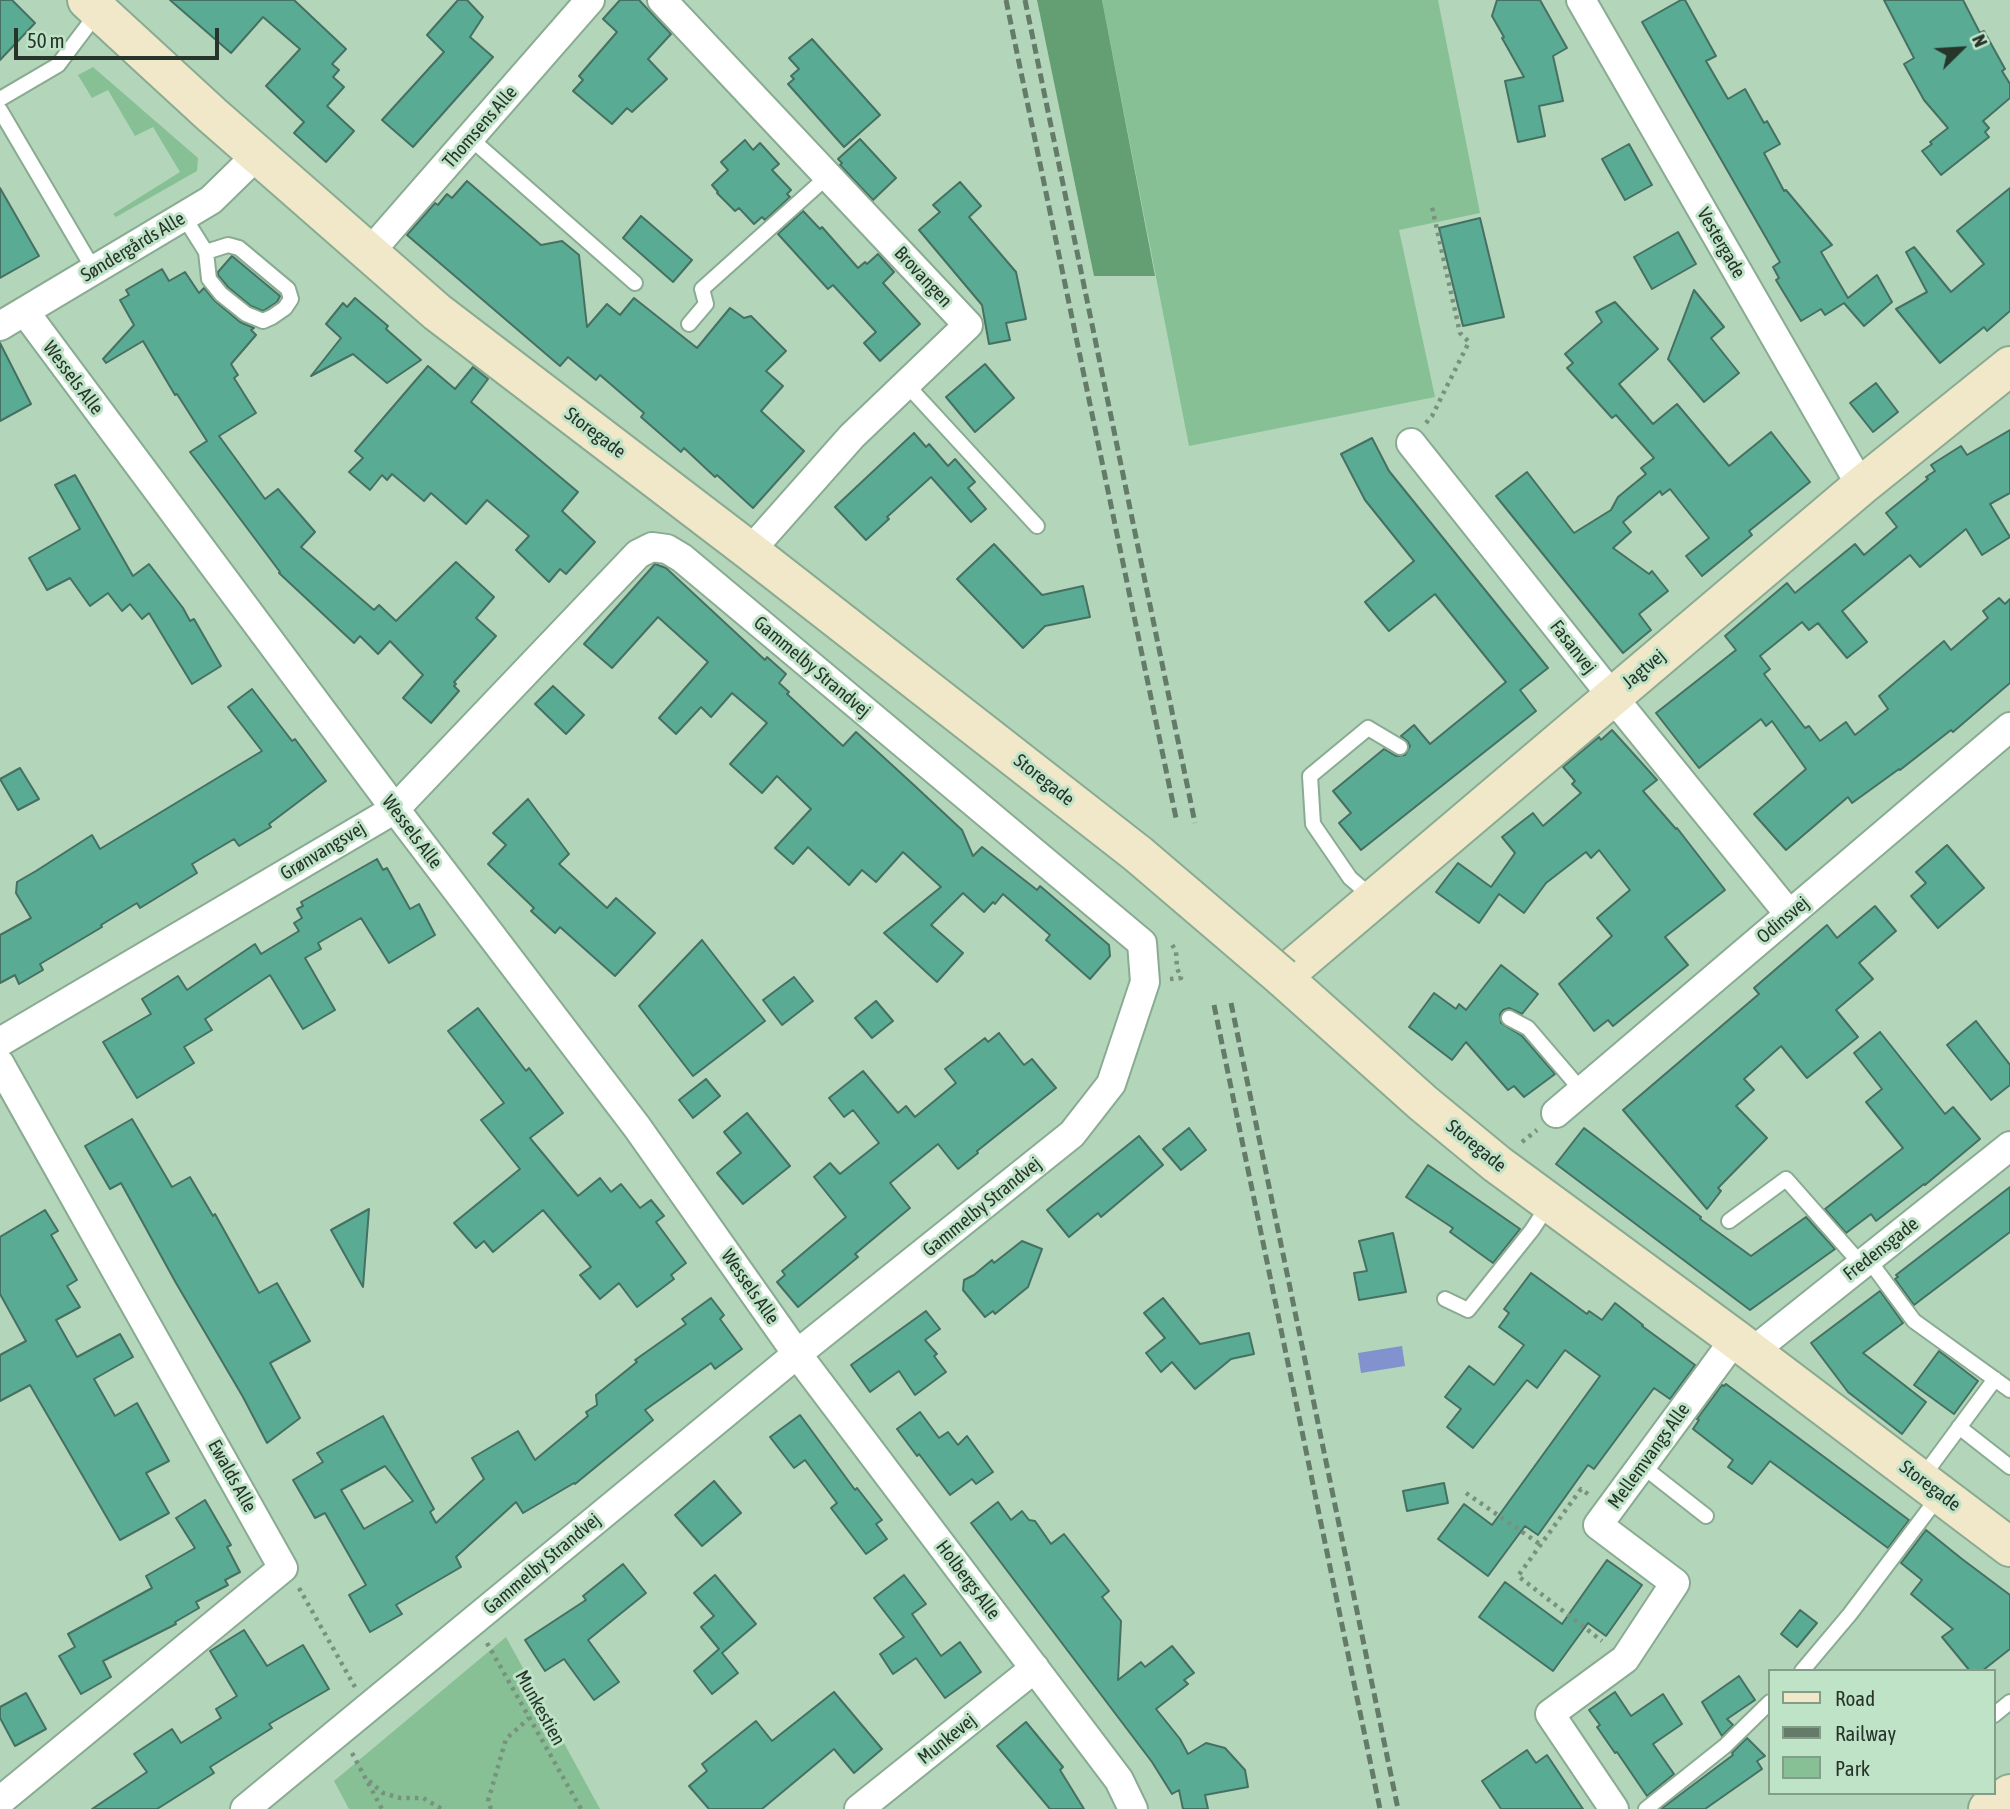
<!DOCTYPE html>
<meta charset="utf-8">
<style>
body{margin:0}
#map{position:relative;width:2010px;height:1809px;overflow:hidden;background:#b3d5ba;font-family:"Asap Condensed",sans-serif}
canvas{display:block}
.legend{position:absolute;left:1768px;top:1669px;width:228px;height:126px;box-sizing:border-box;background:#bfe3c7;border:2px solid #829d88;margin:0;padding:9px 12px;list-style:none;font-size:21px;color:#27342a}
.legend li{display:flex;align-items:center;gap:14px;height:35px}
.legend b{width:35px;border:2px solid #829d88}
.north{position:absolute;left:1926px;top:14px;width:70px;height:70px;-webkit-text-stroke:5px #bfe3c7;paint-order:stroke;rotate:66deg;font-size:19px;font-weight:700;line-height:28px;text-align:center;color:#27342a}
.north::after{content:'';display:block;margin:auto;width:24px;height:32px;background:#27342a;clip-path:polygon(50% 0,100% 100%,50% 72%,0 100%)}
.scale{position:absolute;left:14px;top:28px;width:205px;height:32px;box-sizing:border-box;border:4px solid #27342a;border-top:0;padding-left:9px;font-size:21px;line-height:24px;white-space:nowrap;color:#27342a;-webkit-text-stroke:5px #bfe3c7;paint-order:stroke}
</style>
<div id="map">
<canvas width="2010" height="1809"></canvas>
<ul class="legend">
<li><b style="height:9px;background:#f1e7c9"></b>Road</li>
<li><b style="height:9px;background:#657b6a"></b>Railway</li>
<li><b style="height:19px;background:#87c095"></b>Park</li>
</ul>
<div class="north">N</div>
<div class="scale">50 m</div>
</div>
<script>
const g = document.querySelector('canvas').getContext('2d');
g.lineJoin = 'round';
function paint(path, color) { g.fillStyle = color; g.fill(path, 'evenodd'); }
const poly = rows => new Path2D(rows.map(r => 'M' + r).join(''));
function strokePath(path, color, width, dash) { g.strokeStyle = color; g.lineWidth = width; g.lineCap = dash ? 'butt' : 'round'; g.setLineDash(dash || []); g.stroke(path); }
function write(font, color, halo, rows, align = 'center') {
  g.font = font + ' "Asap Condensed",sans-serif'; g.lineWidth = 6; g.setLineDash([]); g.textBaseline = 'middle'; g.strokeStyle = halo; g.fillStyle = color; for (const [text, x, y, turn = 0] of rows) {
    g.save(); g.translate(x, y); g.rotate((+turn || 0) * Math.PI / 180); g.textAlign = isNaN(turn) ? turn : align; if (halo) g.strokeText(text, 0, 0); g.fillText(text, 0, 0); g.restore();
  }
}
const green = poly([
 [1102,0,1438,0,1480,213,1399,230,1435,397,1189,446],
 [93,67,198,158,197,171,116,217,113,214,180,172,153,127,135,136,108,90,92,98,78,75],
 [506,1637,600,1809,349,1809,334,1781]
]);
const forest = poly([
 [1037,0,1102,0,1155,276,1094,276]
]);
const water = poly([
 [1402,1346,1405,1366,1361,1373,1358,1353]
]);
const building = poly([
 [0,0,12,0,35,23,0,60,0,0],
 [170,0,294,0,346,49,332,64,339,70,333,77,344,87,327,106,354,131,326,162,294,133,304,122,266,86,300,49,263,17,231,53,170,0],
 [458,0,467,0,483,17,470,37,493,57,413,147,382,120,444,52,427,35,458,0],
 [620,0,639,0,671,34,648,59,667,79,632,112,627,108,612,124,573,91,583,80,579,76,617,32,603,19,620,0],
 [1497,0,1540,0,1567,48,1553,56,1563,101,1539,106,1545,136,1518,142,1505,81,1524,77,1502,38,1504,37,1492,16,1497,0],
 [1681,0,1685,0,1716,56,1706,61,1728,99,1745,89,1764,123,1767,121,1780,144,1764,153,1784,191,1786,190,1832,245,1821,252,1848,298,1877,275,1892,302,1864,326,1844,303,1825,315,1821,309,1801,321,1776,280,1779,278,1773,267,1780,262,1642,22,1681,0],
 [1884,0,1963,0,1980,33,1984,31,2005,69,2002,71,2010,84,2010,98,1983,121,1989,128,1985,132,1989,137,1941,175,1922,151,1932,144,1930,142,1948,128,1924,100,1904,64,1914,58,1884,0],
 [812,39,880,115,844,147,788,84,794,79,791,76,799,69,789,58,812,39],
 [860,139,896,178,873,200,840,165,842,163,838,159,860,139],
 [745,140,753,150,760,143,779,164,772,170,791,190,787,194,790,197,765,220,762,217,754,224,739,208,735,211,717,193,718,192,712,185,728,170,721,162,745,140],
 [1629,144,1652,185,1625,200,1602,159,1629,144],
 [467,181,541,245,562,241,579,255,587,327,607,304,620,315,634,298,697,348,730,308,744,318,751,316,786,351,766,371,783,386,761,411,804,451,753,508,717,475,715,477,684,448,681,452,641,417,644,413,600,375,596,380,568,357,560,366,407,235,435,203,438,205,447,194,452,198,467,181],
 [960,182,981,206,969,217,1016,272,1026,319,1006,323,1010,340,989,344,982,305,919,230,940,212,933,205,960,182],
 [0,188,39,256,0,278,0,188],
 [2010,188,2010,311,1987,331,1984,327,1940,363,1896,309,1927,292,1906,252,1914,247,1951,292,1984,264,1957,231,2010,188],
 [803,211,820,229,822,227,858,268,865,262,867,264,878,254,894,272,883,283,920,324,880,361,864,343,876,332,833,285,828,289,778,234,803,211],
 [641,216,692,260,673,282,623,238,641,216],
 [1480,218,1504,317,1463,326,1439,228,1480,218],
 [1678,232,1696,264,1652,289,1634,257,1678,232],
 [232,256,280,296,277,302,263,311,251,306,228,287,218,275,218,272,232,256],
 [162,269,169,281,185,272,199,293,204,288,215,301,240,322,254,328,251,330,256,335,231,364,238,375,234,378,256,413,219,436,265,499,278,489,315,532,301,547,374,610,379,605,396,621,456,562,494,597,476,618,496,636,454,682,456,684,454,686,459,691,431,723,403,698,423,675,390,641,378,654,360,636,354,643,279,573,280,572,190,452,207,441,177,394,175,395,143,341,106,363,103,359,134,325,120,300,129,295,126,290,162,269],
 [1694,290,1724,327,1711,338,1739,373,1704,402,1668,359,1694,290],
 [355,298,388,326,386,329,421,360,387,383,353,354,311,376,341,338,326,324,343,303,347,307,355,298],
 [1615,302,1658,349,1619,384,1653,424,1677,404,1729,466,1771,432,1810,482,1749,531,1752,535,1702,576,1686,556,1709,538,1670,489,1662,495,1660,491,1623,522,1631,532,1613,548,1649,574,1652,571,1668,591,1639,614,1651,630,1623,653,1496,496,1527,472,1574,533,1611,510,1618,497,1646,474,1641,468,1654,458,1616,415,1612,418,1567,368,1573,363,1565,354,1602,322,1596,312,1615,302],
 [0,343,31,404,0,421,0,343],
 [985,364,1014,398,975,432,946,397,985,364],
 [428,366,455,389,473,367,488,379,471,402,578,492,562,511,595,542,566,574,560,569,549,582,516,550,529,536,487,500,466,524,431,493,424,501,392,474,387,480,382,475,370,490,349,472,363,458,355,451,428,366],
 [1876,383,1898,412,1873,432,1850,403,1876,383],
 [2010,430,2010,493,1990,504,2010,537,1982,555,1966,529,1920,567,1910,555,1842,611,1867,642,1847,658,1818,623,1809,630,1802,622,1760,656,1770,669,1764,674,1805,728,1809,726,1820,741,1846,722,1855,735,1888,709,1879,696,1944,641,1951,650,1988,618,1983,611,1999,598,2005,604,2010,599,2010,683,1953,732,1951,730,1900,770,1899,769,1852,803,1848,797,1786,850,1754,814,1806,769,1772,721,1766,726,1761,719,1699,768,1656,713,1736,650,1725,636,1787,583,1795,593,1855,544,1864,555,1897,527,1886,513,1928,479,1926,477,1935,471,1931,465,1961,446,1967,455,2010,430],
 [914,433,926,447,929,444,948,466,955,459,975,482,968,488,986,509,971,522,931,477,887,517,889,519,866,540,835,507,914,433],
 [1372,438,1389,471,1548,668,1520,690,1536,711,1361,850,1339,823,1351,813,1333,791,1384,749,1396,756,1405,755,1410,746,1408,742,1401,736,1414,725,1430,744,1506,682,1435,594,1389,631,1365,602,1414,561,1365,500,1341,454,1372,438],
 [75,475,133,576,149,564,183,608,190,621,194,619,221,666,192,684,149,613,142,619,130,604,122,611,108,593,90,606,70,578,47,590,29,558,80,529,55,485,75,475],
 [994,544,1042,595,1083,586,1090,617,1045,626,1023,648,957,579,994,544],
 [655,564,666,568,765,660,767,657,786,674,779,683,789,692,787,694,843,746,856,732,916,787,962,830,973,856,982,847,1037,890,1040,886,1109,945,1110,956,1090,979,1046,940,1050,935,1003,894,995,904,993,902,984,912,963,893,931,925,963,953,937,982,884,933,941,887,903,852,876,882,862,870,849,885,808,847,793,864,775,848,811,809,777,776,762,793,730,764,767,723,732,693,711,717,701,707,676,734,659,718,708,662,658,617,612,668,584,644,655,564],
 [553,686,584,715,566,734,535,704,553,686],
 [252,689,292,741,295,739,326,781,269,824,271,827,239,846,234,839,192,864,197,873,140,908,137,903,101,925,102,927,40,964,43,970,19,984,15,975,0,983,0,935,31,918,16,893,17,882,36,871,92,835,100,849,262,751,228,707,252,689],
 [1612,730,1657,780,1643,791,1676,829,1677,828,1725,890,1665,937,1688,965,1613,1026,1608,1020,1594,1031,1559,984,1612,936,1597,918,1630,890,1599,850,1591,858,1586,852,1546,883,1524,913,1499,894,1479,923,1436,892,1458,863,1491,887,1515,853,1502,837,1533,813,1543,826,1581,793,1572,784,1575,781,1563,767,1599,737,1601,740,1612,730],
 [20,768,39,799,18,810,0,779,20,768],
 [528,799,569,854,559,864,607,908,616,898,655,933,615,976,560,927,555,933,531,911,534,908,488,864,506,845,493,833,528,799],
 [1947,845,1984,888,1938,928,1911,896,1926,883,1916,872,1947,845],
 [377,859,383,870,387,868,410,909,419,904,435,935,389,963,361,918,318,943,321,949,305,958,335,1010,303,1029,270,975,205,1019,212,1030,184,1047,194,1063,137,1098,103,1042,151,1014,142,999,178,976,187,990,255,944,261,954,299,931,294,923,302,918,297,909,303,906,301,902,377,859],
 [1875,906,1896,931,1859,963,1873,979,1836,1010,1858,1037,1807,1078,1781,1046,1744,1079,1754,1090,1736,1106,1767,1138,1718,1188,1721,1191,1707,1209,1623,1110,1759,994,1754,988,1827,925,1837,938,1875,906],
 [702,940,765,1021,693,1076,639,1006,702,940],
 [1501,965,1538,994,1522,1014,1509,1008,1503,1010,1500,1014,1501,1023,1522,1036,1555,1074,1524,1097,1514,1086,1508,1090,1466,1042,1452,1060,1409,1027,1434,993,1456,1009,1459,1004,1466,1010,1501,965],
 [794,977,813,1001,782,1025,763,1000,794,977],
 [876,1001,893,1021,872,1038,855,1018,876,1001],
 [478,1008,526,1071,529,1068,563,1113,530,1138,578,1196,600,1178,611,1192,621,1184,640,1208,651,1200,664,1216,656,1222,686,1263,671,1275,674,1279,637,1307,619,1283,600,1299,580,1275,591,1267,543,1210,493,1252,484,1241,476,1248,454,1223,520,1169,481,1120,504,1103,448,1031,478,1008],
 [1976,1021,2010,1065,2010,1085,1991,1100,1947,1045,1976,1021],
 [1880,1032,1945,1114,1953,1107,1980,1139,1925,1185,1924,1184,1876,1221,1871,1214,1846,1233,1825,1209,1903,1148,1866,1102,1882,1089,1854,1053,1880,1032],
 [999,1033,1024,1065,1032,1059,1056,1088,977,1151,978,1153,958,1169,938,1144,890,1183,910,1208,855,1254,858,1257,798,1307,777,1282,785,1275,782,1271,846,1217,814,1177,830,1163,840,1174,879,1143,853,1110,844,1117,829,1098,863,1071,898,1113,906,1106,915,1117,956,1083,945,1069,985,1038,988,1042,999,1033],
 [706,1079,720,1096,693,1118,679,1100,706,1079],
 [747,1113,790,1166,743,1204,717,1173,741,1153,724,1132,747,1113],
 [132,1119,172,1187,190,1177,213,1216,215,1214,259,1293,277,1283,310,1341,270,1363,300,1418,267,1443,243,1397,176,1283,121,1183,110,1189,85,1146,132,1119],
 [1189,1128,1206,1150,1181,1170,1163,1149,1189,1128],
 [1584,1128,1701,1217,1700,1219,1751,1256,1806,1217,1835,1249,1750,1310,1556,1164,1584,1128],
 [1139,1136,1163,1165,1101,1217,1098,1213,1069,1237,1047,1210,1139,1136],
 [1428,1165,1520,1229,1493,1263,1450,1232,1453,1228,1406,1197,1428,1165],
 [2010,1187,2010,1232,1914,1305,1895,1279,1898,1277,1896,1275,2010,1187],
 [369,1209,363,1287,331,1230,369,1209],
 [45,1210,58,1231,51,1235,77,1280,67,1286,80,1307,56,1320,77,1357,120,1334,133,1357,94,1379,115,1416,137,1403,169,1461,146,1473,169,1513,120,1540,30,1385,0,1401,0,1355,26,1341,0,1294,0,1237,45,1210],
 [1393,1233,1406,1292,1359,1300,1354,1273,1367,1271,1359,1241,1393,1233],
 [1022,1241,1042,1249,1028,1287,995,1314,993,1311,985,1317,963,1290,964,1280,974,1275,992,1260,994,1263,1022,1241],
 [1531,1273,1587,1314,1589,1311,1602,1320,1615,1303,1643,1325,1642,1326,1695,1365,1670,1399,1654,1388,1594,1469,1588,1465,1538,1535,1525,1526,1488,1576,1438,1539,1464,1504,1492,1525,1600,1376,1565,1350,1537,1388,1527,1380,1473,1448,1447,1427,1461,1409,1445,1397,1469,1366,1494,1385,1524,1345,1499,1327,1509,1313,1504,1309,1531,1273],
 [1880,1291,1903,1323,1863,1353,1926,1402,1902,1434,1848,1392,1811,1343,1880,1291],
 [711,1298,724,1315,720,1319,742,1349,715,1369,711,1363,645,1410,653,1420,575,1484,574,1483,523,1513,516,1502,456,1557,461,1567,396,1605,402,1614,370,1632,349,1595,366,1585,325,1513,315,1518,293,1480,323,1462,317,1453,383,1416,434,1509,430,1512,436,1523,484,1479,472,1458,518,1431,535,1460,588,1416,586,1412,597,1405,596,1395,637,1362,635,1360,686,1324,682,1319,711,1298],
 [385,1466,413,1501,364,1529,341,1490,385,1466],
 [1163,1298,1200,1344,1249,1333,1254,1354,1231,1359,1195,1389,1172,1362,1161,1372,1146,1353,1165,1338,1144,1313,1163,1298],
 [926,1311,940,1329,925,1340,937,1354,934,1356,946,1372,915,1395,899,1371,870,1392,851,1365,926,1311],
 [1939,1351,1978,1381,1954,1414,1914,1385,1939,1351],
 [1726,1384,1909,1520,1888,1548,1770,1461,1752,1484,1728,1467,1733,1460,1693,1429,1699,1420,1697,1419,1722,1385,1724,1386,1726,1384],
 [920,1412,939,1438,948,1432,958,1445,967,1436,993,1472,976,1484,972,1479,950,1495,919,1454,917,1456,897,1429,920,1412],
 [800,1415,855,1490,857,1488,882,1520,876,1524,887,1539,866,1554,831,1508,837,1503,805,1460,794,1468,770,1437,800,1415],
 [714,1481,741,1513,702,1546,675,1515,714,1481],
 [1444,1483,1448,1503,1407,1511,1403,1491,1444,1483],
 [205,1500,231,1545,227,1547,240,1572,225,1580,228,1585,196,1602,199,1608,175,1622,176,1624,103,1661,111,1677,81,1694,59,1656,75,1647,68,1634,152,1588,146,1576,195,1548,176,1518,205,1500],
 [998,1502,1011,1520,1022,1511,1029,1520,1035,1521,1051,1544,1064,1534,1109,1591,1102,1597,1121,1621,1118,1680,1141,1662,1145,1667,1172,1646,1194,1673,1184,1680,1188,1684,1156,1709,1180,1739,1188,1754,1206,1743,1225,1748,1245,1770,1248,1787,1205,1795,1208,1809,1183,1809,1179,1790,1172,1794,1152,1762,971,1523,998,1502],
 [1926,1530,1962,1559,2010,1595,2010,1649,1982,1671,1970,1671,1942,1637,1953,1629,1911,1594,1922,1580,1901,1563,1926,1530],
 [1607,1560,1642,1585,1606,1636,1588,1623,1553,1671,1479,1617,1505,1582,1562,1624,1607,1560],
 [623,1564,646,1593,588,1640,619,1682,594,1700,564,1659,545,1671,525,1640,586,1600,583,1596,623,1564],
 [715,1575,756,1624,722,1653,738,1673,712,1694,694,1671,719,1649,701,1627,714,1616,694,1593,715,1575],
 [904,1575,926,1604,912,1614,941,1656,960,1642,981,1672,945,1698,916,1658,893,1674,880,1654,904,1637,874,1598,904,1575],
 [1800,1610,1817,1623,1797,1647,1781,1634,1800,1610],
 [244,1630,267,1666,303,1645,329,1689,269,1724,272,1728,210,1767,214,1773,157,1809,92,1809,147,1772,134,1754,172,1729,181,1743,221,1718,216,1709,237,1696,210,1651,244,1630],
 [1739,1676,1755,1700,1727,1719,1733,1725,1722,1736,1702,1702,1739,1676],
 [834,1692,882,1749,854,1773,834,1749,762,1809,709,1809,689,1786,707,1771,702,1764,756,1721,772,1741,834,1692],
 [1615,1692,1631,1716,1663,1694,1682,1724,1653,1744,1674,1774,1647,1796,1617,1752,1615,1753,1597,1727,1600,1725,1589,1710,1615,1692],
 [26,1693,46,1729,15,1746,0,1718,0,1707,26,1693],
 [1026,1722,1063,1767,1060,1770,1084,1809,1050,1809,997,1746,1026,1722],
 [1747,1738,1765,1756,1757,1761,1762,1769,1705,1809,1661,1809,1733,1755,1732,1753,1747,1738],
 [1527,1750,1536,1763,1547,1755,1583,1809,1501,1809,1482,1781,1527,1750]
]);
const path = poly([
 [1426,423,1432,416,1469,342,1460,333,1432,207],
 [1170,979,1181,978,1177,968,1176,951,1171,943],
 [1522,1142,1537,1130],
 [1466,1493,1541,1545],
 [1588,1494,1581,1489,1518,1576,1602,1641],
 [299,1588,355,1687],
 [487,1643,581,1809],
 [352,1753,382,1809],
 [369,1781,383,1793,400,1798,423,1798,442,1809],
 [491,1809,488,1801,506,1739,529,1718]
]);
const lane = poly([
 [0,99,58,65,98,12],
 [0,110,94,270],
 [470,138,635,283],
 [184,217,206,252,209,279,221,294,246,314,263,321,272,317,285,308,291,299,288,289,239,248,228,245,206,252],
 [689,324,706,304,702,289,828,176],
 [906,384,1037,526],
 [1372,897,1350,878,1313,824,1310,776,1368,728,1400,747],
 [1509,1018,1528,1028,1582,1091],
 [1729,1221,1786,1179,1861,1264],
 [1868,1259,1914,1321,2010,1390],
 [1445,1299,1468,1310,1532,1230,1549,1204],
 [1959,1427,2010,1467],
 [1641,1465,1706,1516],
 [1921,1479,1995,1379],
 [1802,1671,1850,1614,1939,1496],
 [1994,1715,2010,1702],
 [1646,1809,1725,1746,1770,1702]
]);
const street = poly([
 [662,0,968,325,852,436,750,551],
 [1581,0,1861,486],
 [369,253,590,0],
 [25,312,395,809,637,1127,797,1354,1119,1780,1133,1809],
 [0,326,211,200,257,155],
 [1411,443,1612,696,1789,914],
 [0,1042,395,809,638,554,652,547,667,549,682,558,1142,943,1145,982,1111,1084,1072,1134,797,1354,245,1809],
 [0,1064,283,1568,0,1801],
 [1556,1113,2010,727],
 [1752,1352,2010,1146],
 [859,1809,1035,1668],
 [1614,1809,1550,1714,1625,1659,1675,1583,1598,1525,1735,1339]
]);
const secondary = poly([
 [87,0,212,115,437,312,750,551,1138,854],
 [2010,366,1861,486,1282,977,1423,1103,1497,1164,1735,1339,2010,1547],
 [1988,1809,2010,1794]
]);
const rail = poly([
 [1006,0,1176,818],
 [1025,0,1195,823],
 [1231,1003,1398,1809],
 [1214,1005,1380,1809]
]);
const secondaryBridge = poly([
 [1138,854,1282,977]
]);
const streetNames = [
 ["Thomsens Alle",480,127,-49],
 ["Vestergade",1721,243,60],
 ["Søndergårds Alle",133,247,-31],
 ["Brovangen",923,277,47],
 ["Wessels Alle",73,378,53],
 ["Storegade",595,433,37],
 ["Fasanvej",1573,647,52],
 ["Gammelby Strandvej",812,667,40],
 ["Jagtvej",1644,669,-40],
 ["Storegade",1044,780,38],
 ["Wessels Alle",412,832,53],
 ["Grønvangsvej",323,851,-31],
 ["Odinsvej",1783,920,-40],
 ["Storegade",1476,1146,39],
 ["Gammelby Strandvej",982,1207,-39],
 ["Fredensgade",1881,1249,-38],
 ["Wessels Alle",750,1287,55],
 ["Mellemvangs Alle",1649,1456,-54],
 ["Ewalds Alle",232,1476,61],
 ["Storegade",1930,1486,37],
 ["Gammelby Strandvej",542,1564,-40],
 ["Holbergs Alle",968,1580,53],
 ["Munkestien",540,1708,61],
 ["Munkevej",947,1739,-39]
];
paint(green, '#87c095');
paint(forest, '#639f73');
paint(water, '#8192ce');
paint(building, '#59ac93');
strokePath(building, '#457062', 2);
strokePath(lane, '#89ab91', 18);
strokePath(street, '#89ab91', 32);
strokePath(secondary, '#89ab91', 42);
strokePath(path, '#79927e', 4.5, [3.5, 5]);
strokePath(lane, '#fff', 14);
strokePath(street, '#fff', 28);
strokePath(secondary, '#f1e7c9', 38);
strokePath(rail, '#657b6a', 5, [10, 5]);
strokePath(secondaryBridge, '#89ab91', 42, []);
strokePath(secondaryBridge, '#f1e7c9', 38);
write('19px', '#27342a', '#bfe3c7', streetNames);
</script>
